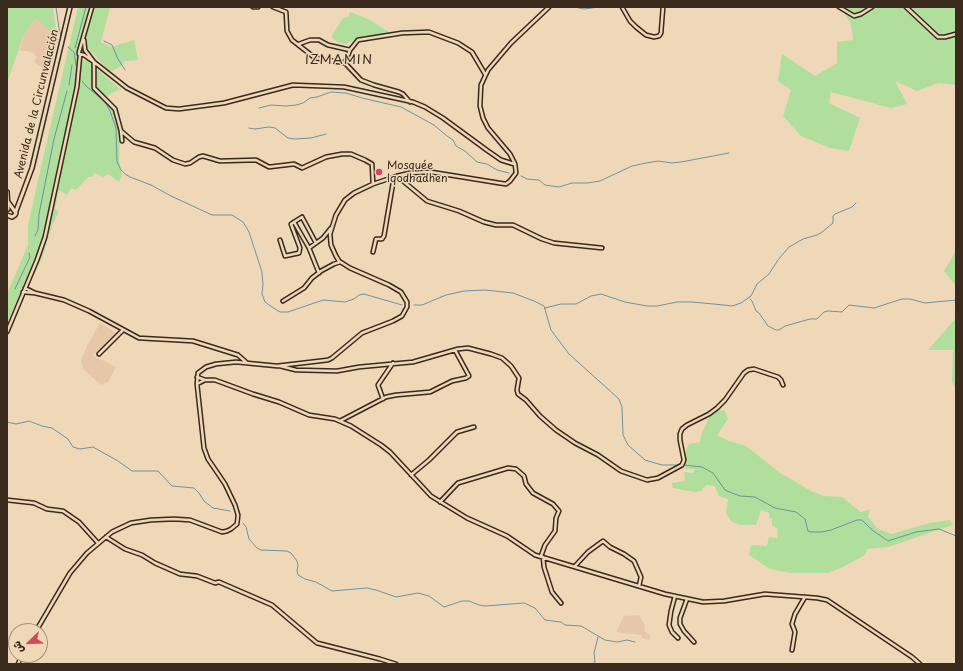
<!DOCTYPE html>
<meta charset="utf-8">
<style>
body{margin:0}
#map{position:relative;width:963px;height:671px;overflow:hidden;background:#eed8b7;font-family:"Playpen Sans","Playpen Sans Arabic",sans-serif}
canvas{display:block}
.frame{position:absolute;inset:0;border:8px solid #3b2a1e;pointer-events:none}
.north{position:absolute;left:8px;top:623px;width:40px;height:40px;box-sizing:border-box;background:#eed8b7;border:1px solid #a6927a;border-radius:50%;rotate:247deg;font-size:11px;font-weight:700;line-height:16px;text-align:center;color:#3b2a1e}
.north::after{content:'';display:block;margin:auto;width:14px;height:18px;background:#d1495b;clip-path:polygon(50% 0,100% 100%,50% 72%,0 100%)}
</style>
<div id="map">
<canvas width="963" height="671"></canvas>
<div class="frame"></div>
<div class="north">ش</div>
</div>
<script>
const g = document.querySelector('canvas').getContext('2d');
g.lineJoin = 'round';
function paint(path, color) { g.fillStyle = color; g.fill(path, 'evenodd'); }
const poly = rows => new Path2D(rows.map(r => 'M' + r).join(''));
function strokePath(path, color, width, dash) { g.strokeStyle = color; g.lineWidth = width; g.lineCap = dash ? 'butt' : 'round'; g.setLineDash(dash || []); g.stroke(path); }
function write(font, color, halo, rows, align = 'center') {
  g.font = font + ' "Playpen Sans",sans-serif'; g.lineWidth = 3; g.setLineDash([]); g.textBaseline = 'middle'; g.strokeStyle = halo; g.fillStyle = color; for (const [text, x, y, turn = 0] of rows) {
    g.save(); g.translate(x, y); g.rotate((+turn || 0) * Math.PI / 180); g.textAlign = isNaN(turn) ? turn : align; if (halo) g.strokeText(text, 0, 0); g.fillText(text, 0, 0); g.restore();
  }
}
const built = poly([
 [37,16,58,38,49,76,43,68,34,62,37,56,34,55,35,53,19,50,24,36],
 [100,323,117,333,101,350,92,355,116,367,108,382,101,385,83,369,81,360,87,346],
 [639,615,645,626,644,631,650,635,650,640,642,638,641,635,616,632,624,616]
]);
const green = poly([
 [7,7,53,7,57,38,36,18,23,37,7,83],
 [78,7,110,7,101,42,111,47,134,40,138,60,124,61,123,65,110,72,88,48,80,45,78,54,78,59,88,61,120,89,105,97,118,108,121,127,124,133,120,139,119,160,122,176,119,182,108,174,103,177,95,173,92,177,88,177,76,190,71,188,67,195,59,190,55,209,59,212,53,223,42,258,34,275,29,272,7,323,7,294,28,245,28,226,38,180],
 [841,7,956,7,956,85,938,83,917,91,895,81,907,104,891,108,831,92,829,103,860,118,849,151,830,148,801,136,783,116,791,90,778,81,782,54,815,76,837,63,837,42,853,40,851,25],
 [350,12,368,19,389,32,389,34,354,40,346,44,339,43,331,37,343,18,348,17],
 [956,251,956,286,944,271],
 [956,318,956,388,952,382,953,350,928,350],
 [716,409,725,411,728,419,717,435,729,441,746,446,780,473,811,491,824,496,842,497,861,512,870,509,868,517,878,529,892,534,929,523,950,520,953,525,888,547,867,549,865,555,843,567,828,573,791,573,770,569,749,555,751,545,767,546,769,537,777,538,778,529,772,525,772,518,770,518,769,513,761,510,756,525,741,525,732,522,728,517,726,512,728,499,719,496,715,486,706,485,701,491,694,492,673,488,672,483,685,481,684,472,693,473,695,469,686,469,683,458,689,444,700,442,701,436,708,419]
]);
const stream = poly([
 [56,7,59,28,61,36],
 [574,7,584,9,599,7],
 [624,7,632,21,648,34],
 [104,41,112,45,118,59,125,70],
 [68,47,74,52,76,65],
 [75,48,86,7],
 [82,81,86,86,105,102,110,111,116,128,117,162,121,170,125,174,130,177,151,185,171,196,212,215,232,215,243,222,249,232,262,272,263,284,262,294,265,302,272,307,280,312,288,312,323,300,345,302,354,299,359,295,364,294,402,305],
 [69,85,72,65],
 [259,108,271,105,286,106,296,105,303,103,310,98,317,97,331,92,346,93,362,98,401,107,434,125,447,136,453,140,456,146,465,151,477,162,487,164,497,170,509,173],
 [249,128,255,129,269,127,275,128,288,138,294,139,311,138,326,134],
 [521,176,527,179,539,180,545,185,559,187,572,183,587,183,600,181,632,166,646,163,658,161,672,163,681,162,729,153],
 [35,236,38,230,39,214,54,139,67,91],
 [15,289,30,257,29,253],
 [750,299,752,301,756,311,759,313,768,326,776,330,779,330,785,326,810,319,817,319,824,312,828,311,842,312,849,305,874,308,902,299,910,299,925,303,956,300],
 [414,305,422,305,446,295,464,291,485,290,513,293,534,301,544,306,551,330,569,354,619,399,622,407,623,435,628,445,645,460,662,465,680,465],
 [545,308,561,304,576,304,591,296,601,294,625,302,647,306,657,306,677,302,692,302,724,305,732,306,741,303,751,296,757,284,769,274,778,260,789,247,803,239,817,235,822,232,833,223,833,216,835,214,852,207,856,203],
 [7,422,16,424,29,421,42,426,52,428,68,439,73,447,80,449,93,447,118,461,132,471,158,471,172,486,194,488,199,493,204,501,213,508,230,511],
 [684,465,702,467,713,473,725,490,732,493,740,496,755,497,775,508,796,512,805,519,808,531,811,532,822,532,831,530,857,520,862,520,872,530,888,541,916,532,939,529,956,536],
 [243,523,246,527,249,539,257,548,261,550,287,551,291,553,297,561,298,565,297,571,298,575,305,579,316,582,332,591,367,588,376,590,396,597,418,593,429,596,444,607,462,601,469,601,479,605,485,606,524,603,535,608,545,620,561,622,565,625,581,626,605,640,617,642,627,640,635,642],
 [593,664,595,662,594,653,598,637]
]);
const minor = poly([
 [92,7,79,52,79,54,84,55,94,62,127,88,166,108,179,109,224,103,293,85,344,87,413,102,425,107,443,118,488,151,501,160,514,164],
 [253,7,258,7],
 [273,7,286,12,287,31,292,40,315,58,345,63,361,80,374,85,399,92,403,94,410,102],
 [622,7,630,21,636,27,646,35,654,37,659,36,661,33,663,7],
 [839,7,854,16,861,14,872,7],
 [906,7,938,37,945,37,956,34],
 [84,40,85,50,94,62,94,88,115,109,121,131,122,141],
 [299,44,310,40,319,40,328,45,350,50,358,40,402,33,429,32,458,43,472,52,485,74],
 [345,63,350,50],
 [121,131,134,142,155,148,173,160,185,164,190,163,199,157,203,156,220,161,256,160,269,167,294,164,302,168,326,157,342,154,351,154,365,160,372,164,373,184],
 [397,176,427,201,459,211,484,222,496,225,513,225,542,239,554,243,602,248],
 [294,222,309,248],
 [280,240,285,256,299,253,300,248,291,224,302,217,316,243],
 [373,252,376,239,382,239,384,236,394,177],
 [319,273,309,248,323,238,331,228],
 [23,292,35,293,25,288],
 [35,293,64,300,89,311,139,338,193,341,238,355,247,363],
 [283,301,304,288,312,278,321,271,334,264,340,262],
 [7,332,37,260,45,237,77,87,80,55],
 [99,354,123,330],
 [280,366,296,370,337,371,359,367,413,362,458,349,468,348,491,354,502,358,511,366,519,378,517,390,518,394,526,400,540,416,556,430,575,443,598,455,621,471,647,480,658,478,682,465,684,460,680,440,680,434,682,429,687,425,709,414,717,408,725,400,744,373,748,370,754,369,778,377,781,380,783,385],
 [197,377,205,380,197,384],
 [205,380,215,380,253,394,279,402,309,415,335,419,351,426,381,445,390,452,431,496,467,518,507,536,535,555,665,594,703,602,724,601,765,594,817,598,827,600,912,657,920,664],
 [383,399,378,385,393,363],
 [340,421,386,397,396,395,430,392,452,381,466,378,469,376,468,374,455,350],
 [411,475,429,460,457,432,474,427],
 [7,500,34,503,47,509,63,511,79,522,98,543],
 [440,502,458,483,508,468,516,469,524,476,526,484,533,493,553,504,559,511,556,518,555,531,545,545,541,556],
 [106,537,125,549,142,555,155,563,180,574,197,576,215,583,219,582,272,605,317,643,380,659,396,664],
 [543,557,544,567,552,592,561,603],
 [575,566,588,552,603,541,610,547,624,554,634,561,641,577,639,586],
 [675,596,671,611,669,625,672,632,678,638],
 [687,599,680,618,680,624,684,631,694,642],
 [36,631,70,573,87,553,112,532,131,523,151,520,174,519,190,520,222,532,227,531,231,529,237,524,238,515,235,505,225,484,208,459,204,448,197,384,198,373,206,367,216,364,236,362,277,366,328,360,332,358,362,333,393,321,402,316,407,307,407,302,401,292,389,285,350,268,339,261,336,256,331,245,330,234,336,215,345,200,354,193,373,184,397,176,410,173,431,172,499,183,506,184,510,181,516,173,515,164,510,154,488,128,483,118,480,106,481,85,488,70,511,43,549,7],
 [792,650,795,632,792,624,795,614,805,597],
 [18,664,22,655]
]);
const major = poly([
 [7,192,8,209],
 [16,211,32,168,70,7],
 [7,215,12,217,15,215,16,213,8,202]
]);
const markers = [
 [379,172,4,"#d1495b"]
];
const streetNames = [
 ["Avenida de la Circunvalación",37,104,-76]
];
const poiNames = [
 ["Mosquée",387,166],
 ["Iqodhadhen",387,179]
];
const quarterNames = [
 ["IZMAMIN",339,60]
];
paint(built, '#e6c8a9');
paint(green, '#b0de9c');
strokePath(stream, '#7091a0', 1);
strokePath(minor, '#3b2a1e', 5.5);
strokePath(major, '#3b2a1e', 6);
strokePath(minor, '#eed8b7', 2.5);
strokePath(major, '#eed8b7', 3);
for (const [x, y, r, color] of markers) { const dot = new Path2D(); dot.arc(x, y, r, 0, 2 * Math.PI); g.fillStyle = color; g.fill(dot); strokePath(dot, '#eed8b7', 1.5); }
write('11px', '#3b2a1e', '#eed8b7', streetNames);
write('11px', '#3b2a1e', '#eed8b7', poiNames, 'left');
g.letterSpacing = '1px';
write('13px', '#3b2a1e', '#eed8b7', quarterNames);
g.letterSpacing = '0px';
</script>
